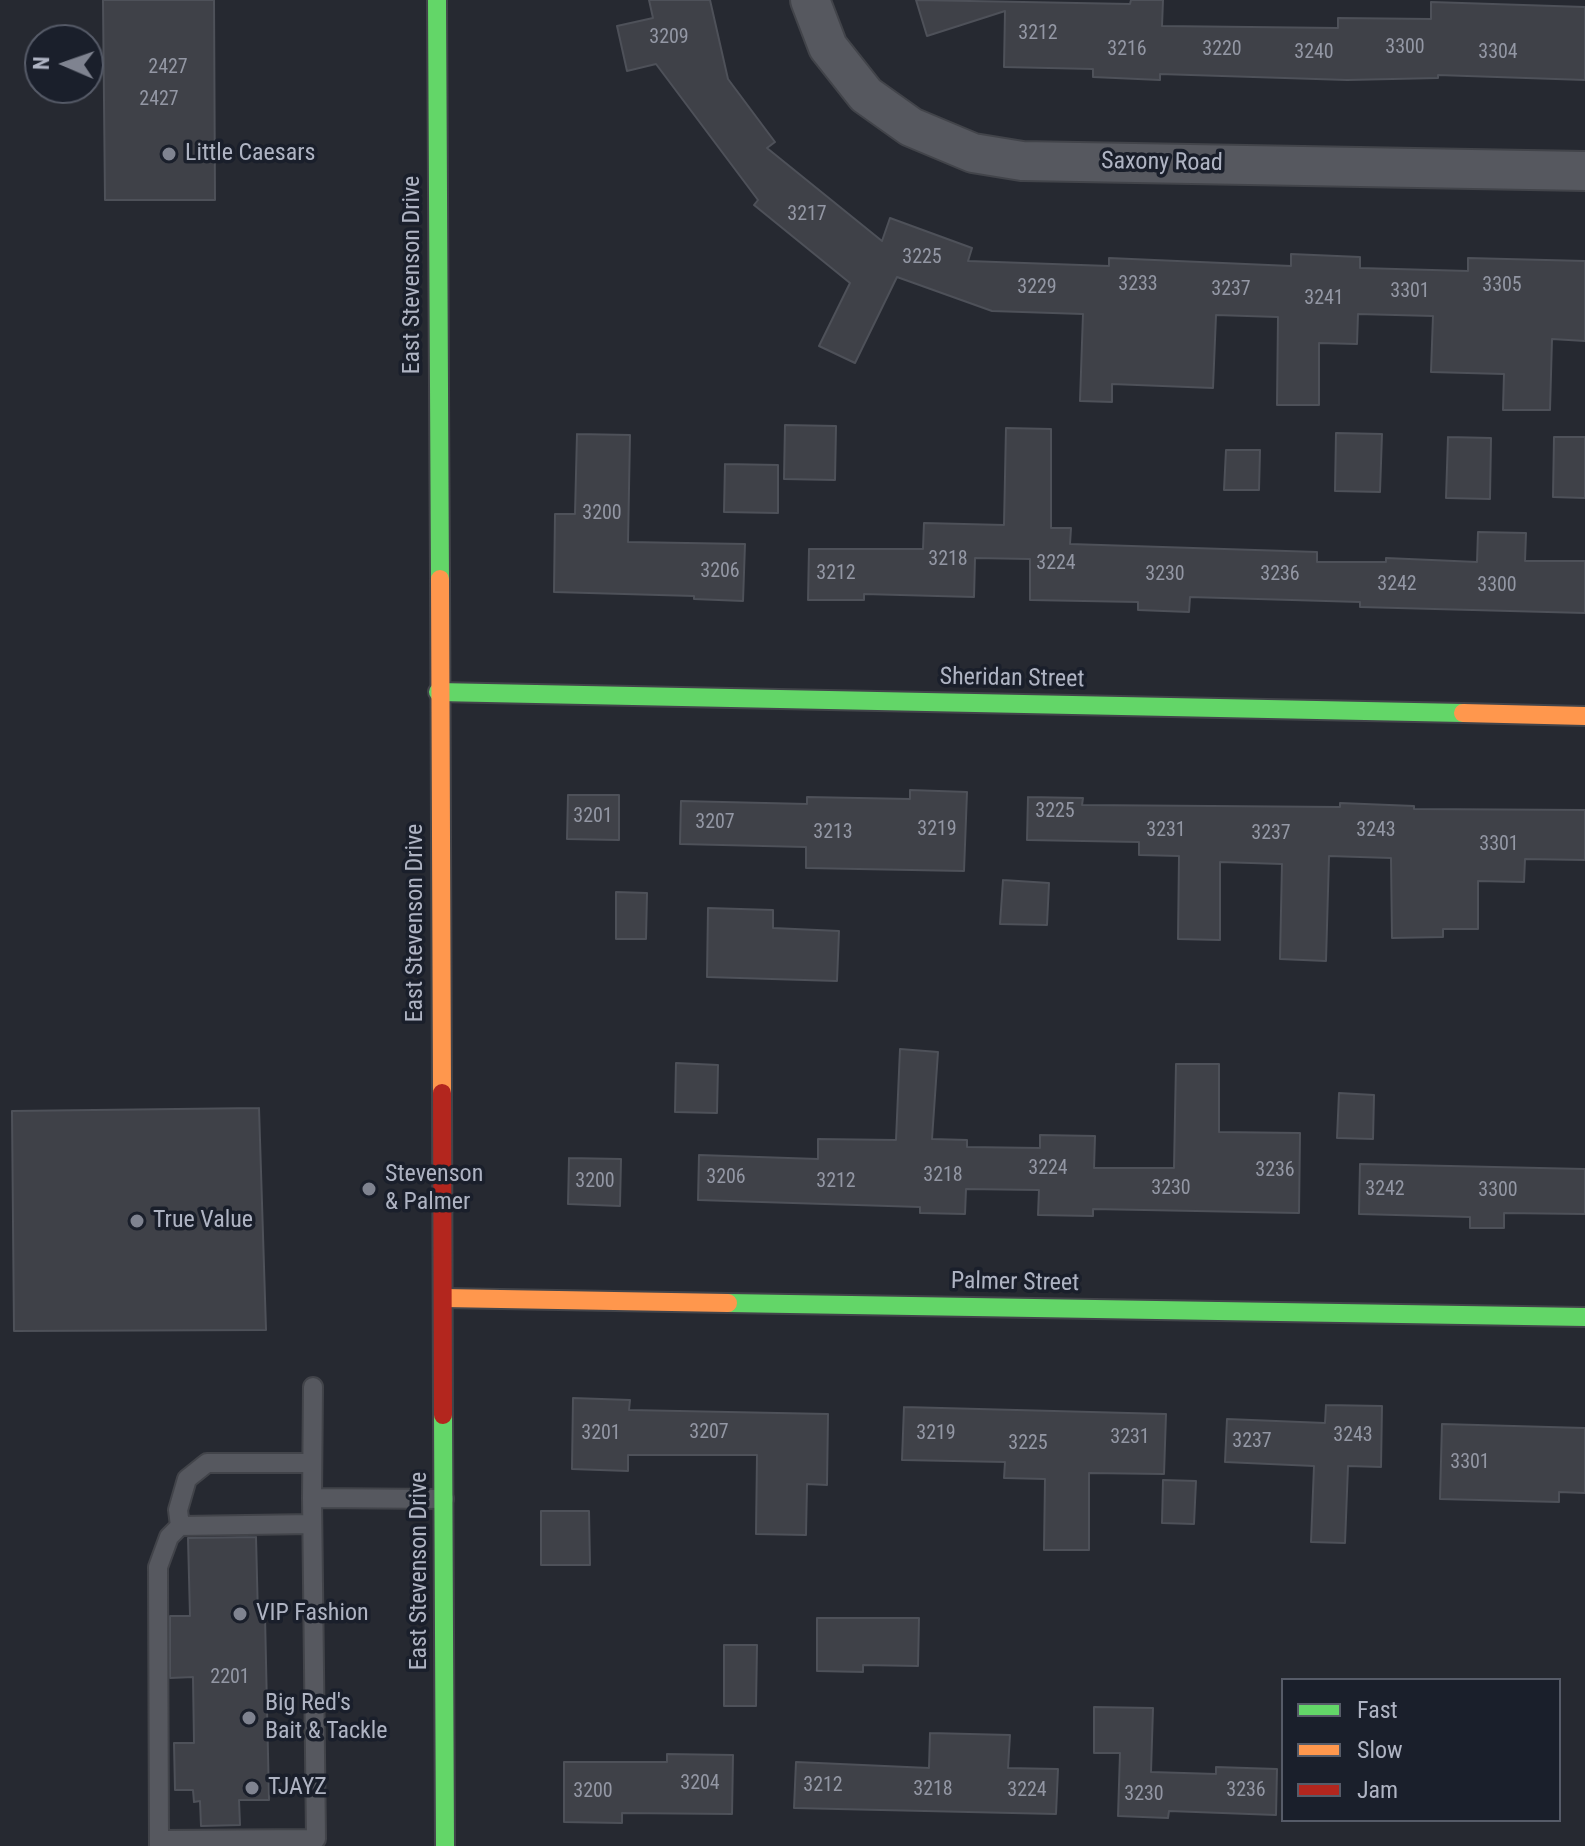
<!DOCTYPE html>
<style>
body{margin:0}
#map{position:relative;width:1585px;height:1846px;overflow:hidden;background:#262931;font-family:"Roboto Condensed",sans-serif}
canvas{display:block}
.legend{position:absolute;left:1281px;top:1678px;width:280px;height:144px;box-sizing:border-box;background:#1a1f2b;border:2px solid #565b68;margin:0;padding:10px 14px;list-style:none;font-size:24px;color:#afb4c3}
.legend li{display:flex;align-items:center;gap:16px;height:40px}
.legend b{width:40px;border:2px solid #565b68}
.north{position:absolute;left:24px;top:24px;width:80px;height:80px;box-sizing:border-box;background:#1a1f2b;border:2px solid #565b68;border-radius:50%;rotate:272deg;font-size:22px;font-weight:700;line-height:32px;text-align:center;color:#afb4c3}
.north::after{content:'';display:block;margin:auto;width:28px;height:36px;background:#7f8390;clip-path:polygon(50% 0,100% 100%,50% 72%,0 100%)}
</style>
<div id="map">
<canvas width="1585" height="1846"></canvas>
<ul class="legend">
<li><b style="height:10px;background:#63d668"></b>Fast</li>
<li><b style="height:10px;background:#ff974d"></b>Slow</li>
<li><b style="height:10px;background:#b3261e"></b>Jam</li>
</ul>
<div class="north">N</div>
</div>
<script>
const g = document.querySelector('canvas').getContext('2d');
g.lineJoin = 'round';
function paint(path, color) { g.fillStyle = color; g.fill(path, 'evenodd'); }
const poly = rows => new Path2D(rows.map(r => 'M' + r).join(''));
function strokePath(path, color, width, dash) { g.strokeStyle = color; g.lineWidth = width; g.lineCap = dash ? 'butt' : 'round'; g.setLineDash(dash || []); g.stroke(path); }
function write(font, color, halo, rows, align = 'center') {
  g.font = font + ' "Roboto Condensed",sans-serif'; g.lineWidth = 7; g.setLineDash([]); g.textBaseline = 'middle'; g.strokeStyle = halo; g.fillStyle = color; for (const [text, x, y, turn = 0] of rows) {
    g.save(); g.translate(x, y); g.rotate((+turn || 0) * Math.PI / 180); g.textAlign = isNaN(turn) ? turn : align; if (halo) g.strokeText(text, 0, 0); g.fillText(text, 0, 0); g.restore();
  }
}
const building = poly([
 [103,0,214,0,215,200,105,200,103,0],
 [649,0,710,0,728,79,775,142,767,148,882,241,890,218,972,248,968,261,1109,266,1109,258,1291,266,1291,254,1360,257,1360,268,1468,271,1468,258,1585,261,1585,341,1552,339,1550,410,1503,410,1504,374,1431,372,1433,316,1358,314,1357,344,1319,343,1319,405,1277,405,1278,317,1216,315,1213,388,1112,384,1112,402,1080,401,1083,314,992,311,897,277,855,363,819,346,850,283,754,205,758,200,656,64,627,71,617,26,653,18,649,0],
 [916,0,1130,4,1131,0,1163,0,1162,26,1338,28,1338,18,1431,19,1431,2,1585,7,1585,80,1438,75,1438,78,1347,80,1160,74,1160,80,1093,77,1093,69,1004,67,1005,11,927,36,916,0],
 [785,425,836,426,835,480,784,479,785,425],
 [1006,428,1051,429,1051,528,1071,528,1070,544,1317,552,1317,562,1386,562,1386,558,1477,562,1478,532,1526,533,1525,561,1585,561,1585,613,1360,607,1360,602,1190,597,1189,612,1138,610,1138,602,1030,600,1030,559,975,558,974,597,864,594,864,600,808,600,809,549,923,549,924,523,1004,525,1006,428],
 [1336,433,1382,434,1380,492,1335,491,1336,433],
 [577,434,630,435,628,542,745,544,743,601,694,599,694,596,554,592,555,514,575,514,577,434],
 [1448,437,1491,438,1490,499,1446,498,1448,437],
 [1554,437,1585,437,1585,498,1553,497,1554,437],
 [1226,450,1260,450,1259,490,1224,490,1226,450],
 [725,464,778,465,778,513,724,512,725,464],
 [910,790,967,792,964,871,806,868,806,847,680,844,681,801,807,804,807,797,910,799,910,790],
 [568,795,619,795,619,840,567,839,568,795],
 [1028,797,1083,798,1082,805,1340,807,1340,803,1414,806,1414,809,1585,810,1585,860,1525,859,1524,882,1478,881,1478,929,1443,929,1443,937,1392,938,1391,858,1329,856,1326,961,1280,959,1282,864,1220,862,1220,940,1178,939,1179,856,1139,855,1139,842,1027,840,1028,797],
 [1003,880,1049,883,1047,925,1000,924,1003,880],
 [616,892,647,893,646,939,616,939,616,892],
 [708,908,773,910,773,928,839,931,837,981,707,977,708,908],
 [900,1049,938,1052,932,1139,967,1140,967,1147,1040,1148,1040,1135,1095,1136,1094,1168,1174,1168,1176,1064,1219,1064,1219,1132,1300,1133,1299,1213,1093,1209,1093,1216,1038,1215,1039,1190,966,1189,965,1214,920,1213,920,1207,698,1200,699,1155,818,1159,818,1139,896,1140,900,1049],
 [676,1063,718,1065,717,1113,675,1112,676,1063],
 [1339,1093,1374,1095,1373,1139,1337,1138,1339,1093],
 [259,1108,266,1330,14,1331,12,1111,259,1108],
 [569,1158,621,1159,620,1206,568,1204,569,1158],
 [1360,1164,1585,1169,1585,1214,1504,1213,1504,1228,1470,1228,1470,1217,1359,1214,1360,1164],
 [573,1398,630,1400,629,1410,828,1414,827,1485,807,1484,806,1535,756,1534,757,1455,628,1455,628,1471,572,1469,573,1398],
 [1326,1405,1382,1406,1381,1467,1348,1466,1345,1543,1311,1542,1314,1466,1225,1462,1227,1419,1325,1423,1326,1405],
 [904,1407,1166,1414,1164,1474,1089,1473,1089,1550,1044,1550,1045,1479,1004,1478,1005,1462,902,1460,904,1407],
 [1442,1424,1585,1428,1585,1493,1559,1492,1559,1502,1440,1499,1442,1424],
 [1163,1480,1196,1481,1194,1524,1162,1523,1163,1480],
 [541,1511,589,1511,590,1565,541,1565,541,1511],
 [256,1537,258,1617,265,1616,269,1800,239,1800,240,1825,201,1826,200,1801,194,1802,193,1790,175,1790,174,1743,194,1743,193,1677,170,1678,170,1616,190,1616,188,1538,256,1537],
 [817,1618,919,1618,918,1666,863,1665,863,1672,817,1671,817,1618],
 [724,1645,757,1645,756,1706,724,1706,724,1645],
 [1094,1707,1153,1708,1151,1772,1216,1774,1216,1767,1277,1769,1276,1815,1169,1811,1168,1818,1118,1816,1120,1753,1094,1753,1094,1707],
 [930,1733,1010,1735,1008,1768,1058,1769,1056,1814,794,1808,796,1762,929,1768,930,1733],
 [667,1754,733,1755,732,1814,622,1813,622,1823,564,1822,564,1762,667,1762,667,1754]
]);
const lane = poly([
 [313,1387,312,1498,444,1499],
 [180,1526,178,1510,187,1479,207,1463,312,1463],
 [159,1840,316,1839,312,1498],
 [159,1846,158,1567,169,1537,180,1526,312,1524]
]);
const street = poly([
 [810,0,828,47,866,95,911,127,973,153,1022,161,1585,171]
]);
const fast = poly([
 [437,0,440,579],
 [438,692,1463,713],
 [728,1303,1585,1317],
 [443,1415,445,1846]
]);
const slow = poly([
 [440,579,442,1093],
 [1463,713,1585,716],
 [444,1298,728,1303]
]);
const jam = poly([
 [442,1093,443,1415]
]);
const markers = [
 [169,154,8,"#7f8390"],
 [369,1189,8,"#7f8390"],
 [137,1221,8,"#7f8390"],
 [240,1614,8,"#7f8390"],
 [249,1718,8,"#7f8390"],
 [252,1788,8,"#7f8390"]
];
const numberNames = [
 ["3212",1038,34],
 ["3209",669,38],
 ["3300",1405,48],
 ["3216",1127,50],
 ["3220",1222,50],
 ["3240",1314,53],
 ["3304",1498,53],
 ["2427",168,68],
 ["2427",159,100],
 ["3217",807,215],
 ["3225",922,258],
 ["3233",1138,285],
 ["3305",1502,286],
 ["3229",1037,288],
 ["3237",1231,290],
 ["3301",1410,292],
 ["3241",1324,299],
 ["3200",602,514],
 ["3218",948,560],
 ["3224",1056,564],
 ["3206",720,572],
 ["3212",836,574],
 ["3230",1165,575],
 ["3236",1280,575],
 ["3242",1397,585],
 ["3300",1497,586],
 ["3225",1055,812],
 ["3201",593,817],
 ["3207",715,823],
 ["3219",937,830],
 ["3231",1166,831],
 ["3243",1376,831],
 ["3213",833,833],
 ["3237",1271,834],
 ["3301",1499,845],
 ["3224",1048,1169],
 ["3236",1275,1171],
 ["3218",943,1176],
 ["3206",726,1178],
 ["3200",595,1182],
 ["3212",836,1182],
 ["3230",1171,1189],
 ["3242",1385,1190],
 ["3300",1498,1191],
 ["3207",709,1433],
 ["3201",601,1434],
 ["3219",936,1434],
 ["3243",1353,1436],
 ["3231",1130,1438],
 ["3237",1252,1442],
 ["3225",1028,1444],
 ["3301",1470,1463],
 ["2201",230,1678],
 ["3204",700,1784],
 ["3212",823,1786],
 ["3218",933,1790],
 ["3224",1027,1791],
 ["3236",1246,1791],
 ["3200",593,1792],
 ["3230",1144,1795]
];
const poiNames = [
 ["Little Caesars",185,154],
 ["Stevenson",385,1175],
 ["& Palmer",385,1203],
 ["True Value",153,1221],
 ["VIP Fashion",256,1614],
 ["Big Red's",265,1704],
 ["Bait & Tackle",265,1732],
 ["TJAYZ",268,1788]
];
const streetNames = [
 ["Saxony Road",1162,163,1],
 ["East Stevenson Drive",413,275,-90],
 ["Sheridan Street",1012,679,1],
 ["East Stevenson Drive",416,923,-90],
 ["Palmer Street",1015,1283,1],
 ["East Stevenson Drive",420,1571,-90]
];
paint(building, '#3f4148');
strokePath(building, '#4e5159', 2);
strokePath(lane, '#42444a', 22);
strokePath(street, '#42444a', 42);
strokePath(fast, '#42444a', 22);
strokePath(slow, '#42444a', 22);
strokePath(jam, '#42444a', 22);
strokePath(lane, '#56585f', 18);
strokePath(street, '#56585f', 38);
strokePath(fast, '#63d668', 18);
strokePath(slow, '#ff974d', 18);
strokePath(jam, '#b3261e', 18);
for (const [x, y, r, color] of markers) { const dot = new Path2D(); dot.arc(x, y, r, 0, 2 * Math.PI); g.fillStyle = color; g.fill(dot); strokePath(dot, '#1a1f2b', 3); }
write('20px', '#9397a4', null, numberNames);
write('24px', '#afb4c3', '#1a1f2b', poiNames, 'left');
write('24px', '#afb4c3', '#1a1f2b', streetNames);
</script>
